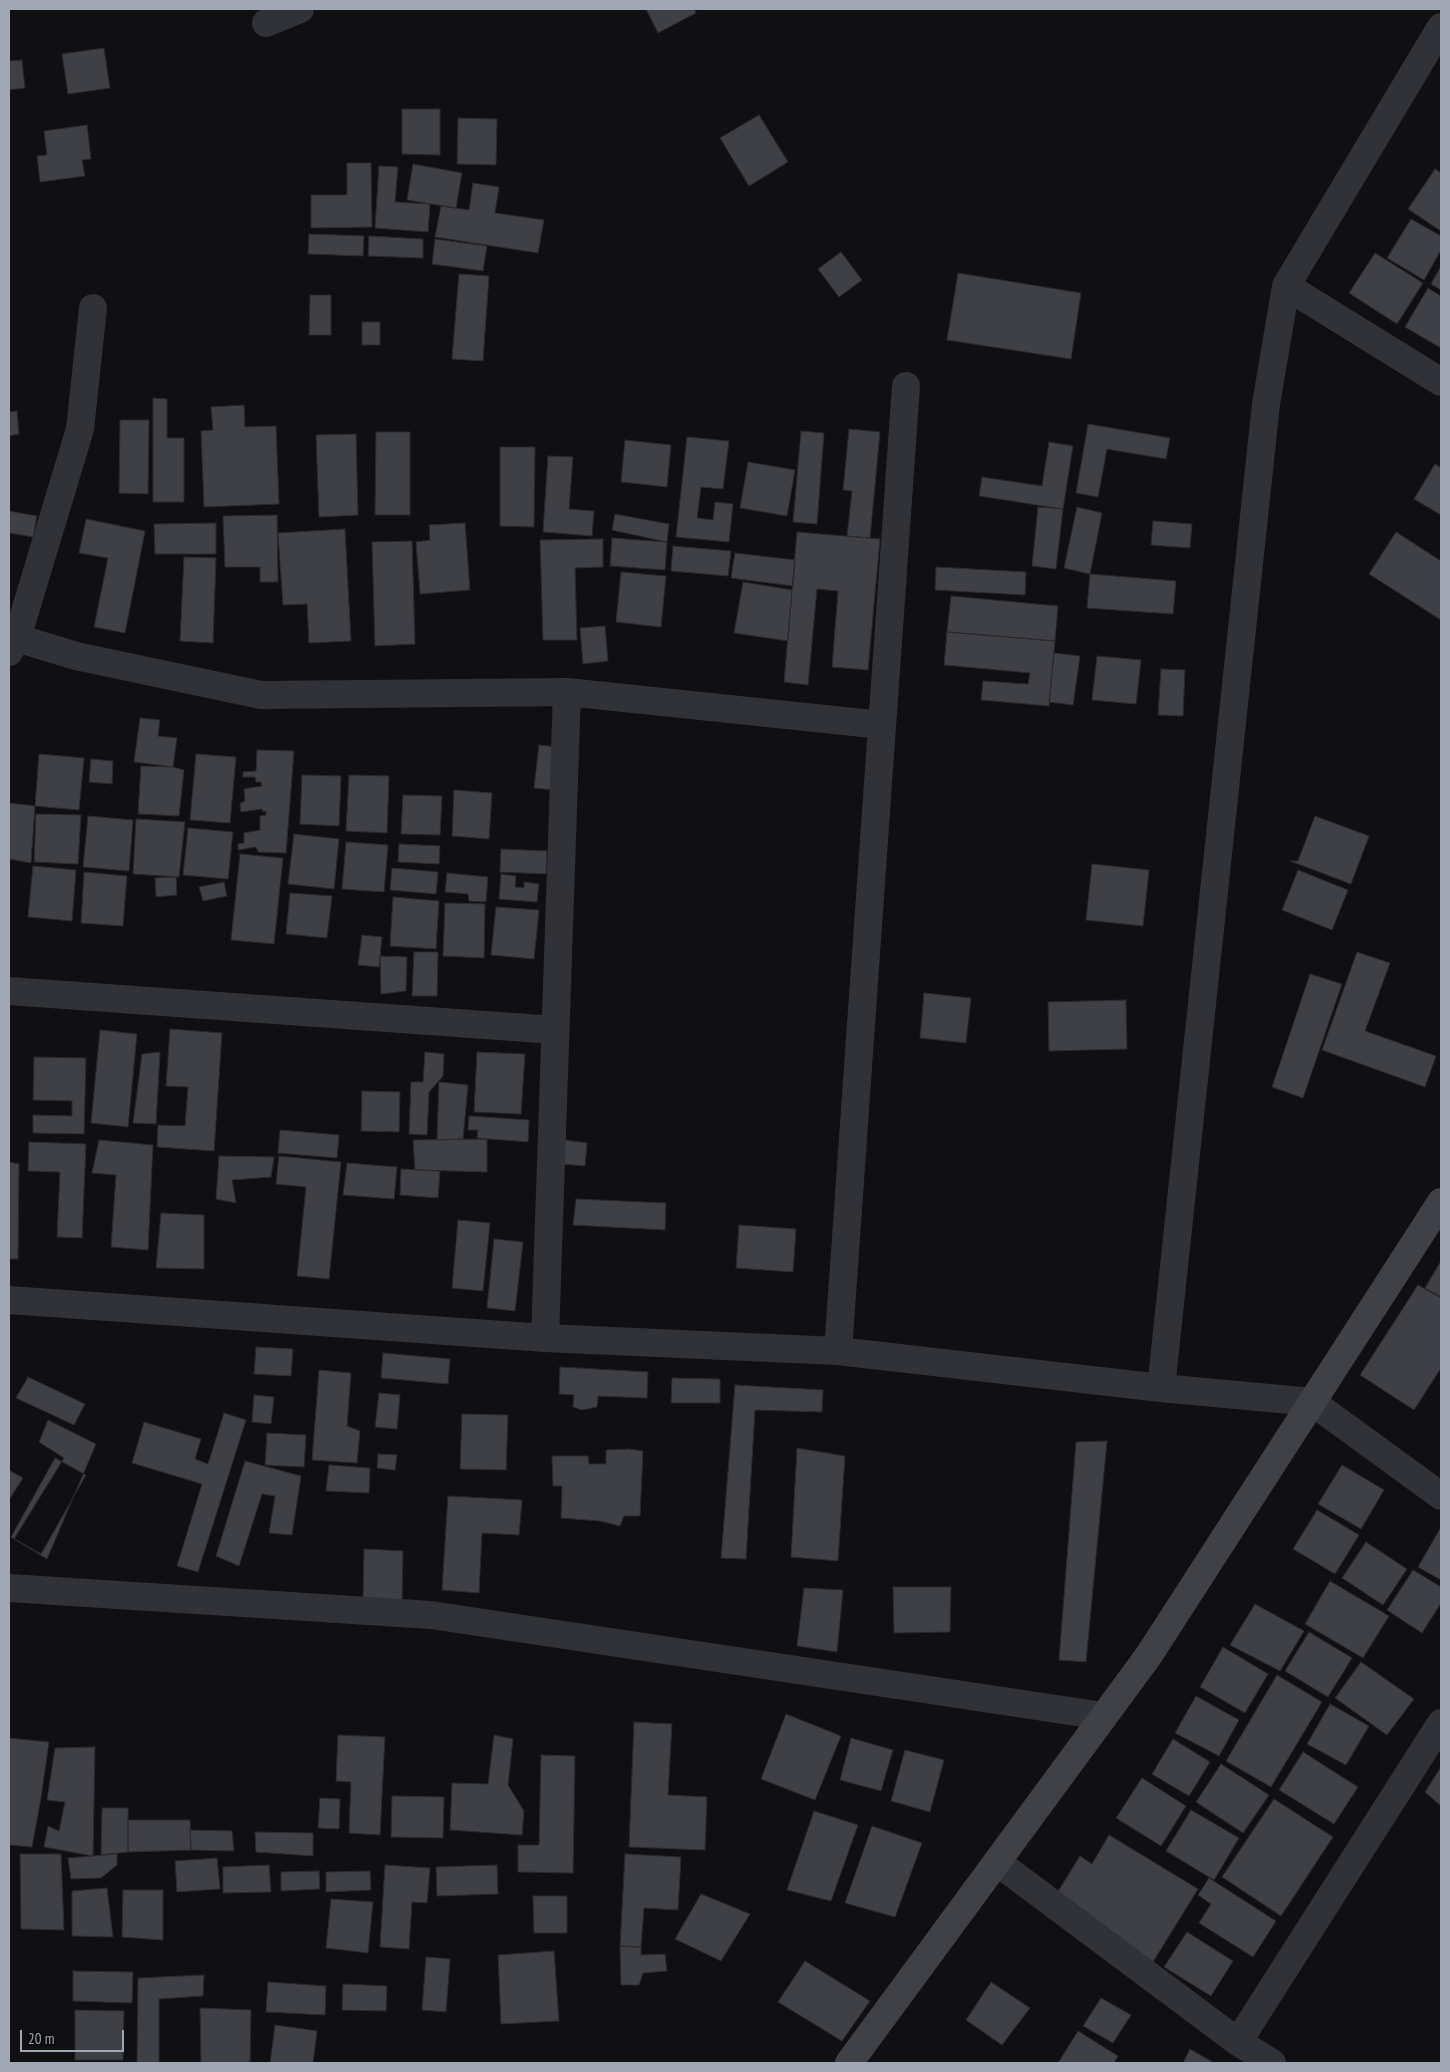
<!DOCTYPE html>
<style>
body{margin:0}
#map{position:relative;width:1450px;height:2072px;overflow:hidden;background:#101012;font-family:"PT Sans Narrow",sans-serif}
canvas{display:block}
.frame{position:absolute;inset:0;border:10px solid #a1a7b3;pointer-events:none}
.scale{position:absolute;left:20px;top:2030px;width:104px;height:22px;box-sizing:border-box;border:2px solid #a1a7b3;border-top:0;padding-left:6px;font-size:15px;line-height:18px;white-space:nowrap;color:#a1a7b3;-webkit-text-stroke:4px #0b0b0d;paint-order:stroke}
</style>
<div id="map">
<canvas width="1450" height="2072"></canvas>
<div class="frame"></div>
<div class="scale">20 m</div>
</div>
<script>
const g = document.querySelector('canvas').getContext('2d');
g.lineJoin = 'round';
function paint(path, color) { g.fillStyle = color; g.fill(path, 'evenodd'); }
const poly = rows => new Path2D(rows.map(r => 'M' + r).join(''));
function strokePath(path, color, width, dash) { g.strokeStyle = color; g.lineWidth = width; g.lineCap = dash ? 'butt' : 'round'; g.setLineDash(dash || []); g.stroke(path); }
const building = poly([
 [646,9,694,9,696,13,658,33,646,9],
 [104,48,110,88,68,94,62,54,104,48],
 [22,60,25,88,9,90,9,61,22,60],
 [402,109,440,109,440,155,402,154,402,109],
 [759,115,788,162,749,186,720,138,759,115],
 [458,118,497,119,496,165,457,164,458,118],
 [87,125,91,159,82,160,85,176,40,182,37,156,47,155,44,131,87,125],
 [347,163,371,163,372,227,311,228,311,195,347,195,347,163],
 [413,164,462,173,456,208,407,200,413,164],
 [379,166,398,167,395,202,430,204,428,232,375,228,379,166],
 [1435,169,1441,173,1441,231,1408,209,1435,169],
 [473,183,499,187,495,213,544,220,538,253,435,237,441,206,469,210,473,183],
 [1411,219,1441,236,1441,250,1424,280,1387,258,1411,219],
 [309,234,364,236,363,256,308,254,309,234],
 [369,236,423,239,423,258,368,256,369,236],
 [435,239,487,246,483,271,432,264,435,239],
 [841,252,862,280,839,297,818,269,841,252],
 [1375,253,1423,283,1397,324,1349,293,1375,253],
 [1441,266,1441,290,1431,284,1441,266],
 [958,273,1081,293,1071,359,947,340,958,273],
 [459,274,489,276,483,361,452,359,459,274],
 [1428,288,1441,296,1441,348,1405,327,1428,288],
 [310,295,331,295,331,335,309,335,310,295],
 [362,322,380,322,380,345,362,345,362,322],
 [153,398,167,399,167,438,184,438,184,502,153,502,153,398],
 [244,405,245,427,276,426,279,504,204,507,201,431,213,430,211,407,244,405],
 [17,411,19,434,9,436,9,412,17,411],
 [120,420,149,420,148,494,119,493,120,420],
 [1088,424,1170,438,1166,459,1107,449,1098,497,1076,493,1088,424],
 [849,429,880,432,870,538,847,536,852,491,843,490,849,429],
 [801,431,824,433,817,524,793,522,801,431],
 [376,432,410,432,410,515,375,515,376,432],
 [356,434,358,515,319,517,316,435,356,434],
 [687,437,729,441,723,489,701,487,697,518,713,520,715,502,733,504,729,542,676,537,687,437],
 [625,440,671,445,667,487,621,482,625,440],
 [1049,442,1073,446,1063,509,979,496,982,477,1042,486,1049,442],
 [500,447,535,447,534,527,500,526,500,447],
 [548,456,573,457,569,509,594,511,592,536,543,532,548,456],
 [748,462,795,470,787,516,740,508,748,462],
 [1435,464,1441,468,1441,515,1414,499,1435,464],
 [1038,507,1063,509,1056,569,1032,566,1038,507],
 [1077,507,1102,513,1090,574,1064,568,1077,507],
 [9,511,37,516,33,537,9,533,9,511],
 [615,514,669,524,667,542,612,530,615,514],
 [277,515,278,582,260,582,260,567,225,567,223,516,277,515],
 [86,519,145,531,125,633,94,627,108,558,79,553,86,519],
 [1153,521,1192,524,1190,548,1151,545,1153,521],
 [216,523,216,554,155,554,154,524,216,523],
 [465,523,470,590,420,594,416,542,430,540,429,525,465,523],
 [345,529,351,641,309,643,307,604,283,605,278,533,345,529],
 [797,532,880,539,868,670,832,667,838,591,817,589,808,685,784,682,797,532],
 [1396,532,1441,561,1441,620,1369,574,1396,532],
 [612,538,667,542,665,570,610,566,612,538],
 [603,539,603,567,575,568,577,640,543,640,540,540,603,539],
 [412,541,415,644,375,646,372,542,412,541],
 [673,546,731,551,728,576,671,571,673,546],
 [735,553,795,560,793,586,731,578,735,553],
 [184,557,216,558,213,643,180,641,184,557],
 [936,567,1026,572,1025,595,935,590,936,567],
 [621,572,666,576,661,627,616,622,621,572],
 [1090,574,1176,581,1173,614,1087,608,1090,574],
 [743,582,792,590,788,641,734,633,743,582],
 [951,596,1058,606,1055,641,947,632,951,596],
 [605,626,608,661,583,664,580,628,605,626],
 [947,632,1055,641,1049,706,981,700,983,681,1028,684,1030,673,944,665,947,632],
 [1054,653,1080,656,1073,705,1049,702,1054,653],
 [1097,656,1141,660,1136,704,1092,700,1097,656],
 [1161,669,1185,670,1183,716,1158,715,1161,669],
 [140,718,160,720,158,736,177,738,173,767,134,762,140,718],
 [539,745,558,747,554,790,534,788,539,745],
 [257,750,294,751,286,853,258,852,256,847,238,850,238,844,244,843,244,833,260,830,260,816,266,815,266,811,263,812,262,809,241,812,240,803,245,801,244,789,262,786,261,782,256,782,255,777,243,777,243,772,256,771,257,750],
 [39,754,84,758,79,810,35,806,39,754],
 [196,754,236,757,230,823,190,820,196,754],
 [91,759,113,761,112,784,89,782,91,759],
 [141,766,173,767,184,770,179,816,138,814,141,766],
 [302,775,341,776,339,826,300,824,302,775],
 [349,775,389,776,387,833,346,831,349,775],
 [454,790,492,793,489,839,452,836,454,790],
 [403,795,442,796,440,835,401,834,403,795],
 [9,803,35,806,31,863,9,859,9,803],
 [36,814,81,815,78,864,34,862,36,814],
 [88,816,133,820,129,871,83,867,88,816],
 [1315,816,1369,836,1351,884,1290,861,1298,861,1315,816],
 [136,819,185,822,179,877,133,874,136,819],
 [188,828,233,832,228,879,183,875,188,828],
 [294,834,339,839,334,889,288,884,294,834],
 [346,842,388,845,384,892,342,889,346,842],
 [399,844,440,846,439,864,398,862,399,844],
 [501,849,547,851,546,874,500,872,501,849],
 [240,854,283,858,274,944,231,940,240,854],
 [1092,864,1149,870,1143,926,1086,920,1092,864],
 [33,866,76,870,72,921,28,917,33,866],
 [392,868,438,872,436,894,390,890,392,868],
 [1298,870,1348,890,1332,930,1282,910,1298,870],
 [84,872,127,876,123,926,81,923,84,872],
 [447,873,488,877,486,902,469,901,468,894,445,892,447,873],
 [501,874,516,876,515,887,524,888,524,882,539,884,537,902,499,899,501,874],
 [176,877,177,895,156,897,155,878,176,877],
 [224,882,227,896,203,901,199,887,224,882],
 [290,893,332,896,327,938,286,934,290,893],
 [393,897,439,901,436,949,390,946,393,897],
 [445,903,485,904,484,958,443,956,445,903],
 [496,907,539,910,534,959,491,955,496,907],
 [362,935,382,937,379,967,358,965,362,935],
 [414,952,438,952,437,996,412,996,414,952],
 [1357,952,1390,963,1365,1031,1436,1056,1425,1087,1322,1050,1357,952],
 [380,956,407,957,406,991,381,994,380,956],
 [1310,974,1342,984,1303,1098,1272,1087,1310,974],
 [924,993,971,998,966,1043,920,1038,924,993],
 [1126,1000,1127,1049,1049,1051,1048,1002,1126,1000],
 [170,1029,222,1033,214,1151,157,1147,158,1125,185,1126,188,1087,166,1086,170,1029],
 [100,1030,137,1034,128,1127,91,1123,100,1030],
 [160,1052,156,1124,133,1123,142,1054,160,1052],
 [425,1052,444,1054,443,1076,429,1092,427,1135,409,1134,411,1082,423,1082,425,1052],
 [477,1052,525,1054,521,1114,474,1112,477,1052],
 [34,1057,86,1058,84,1134,33,1133,33,1115,72,1116,72,1101,33,1100,34,1057],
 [439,1082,468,1085,463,1139,437,1140,439,1082],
 [362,1091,400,1092,399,1132,361,1131,362,1091],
 [469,1116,529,1120,528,1142,477,1138,478,1130,468,1130,469,1116],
 [280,1130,339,1135,337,1158,278,1153,280,1130],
 [487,1139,487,1172,415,1170,413,1140,487,1139],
 [99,1140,153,1145,148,1250,111,1247,116,1175,92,1173,99,1140],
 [565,1140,587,1143,585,1166,562,1164,565,1140],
 [29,1142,86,1144,82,1238,57,1237,60,1172,28,1171,29,1142],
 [219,1156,274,1157,271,1177,232,1180,236,1203,216,1199,219,1156],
 [279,1156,341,1162,329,1279,297,1276,306,1187,276,1184,279,1156],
 [9,1162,19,1164,18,1259,9,1259,9,1162],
 [347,1163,397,1167,394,1199,343,1195,347,1163],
 [401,1169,440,1171,438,1198,400,1195,401,1169],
 [576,1199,666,1203,665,1230,573,1225,576,1199],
 [161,1213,204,1215,204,1269,156,1268,161,1213],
 [458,1220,490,1223,483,1291,452,1288,458,1220],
 [739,1225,796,1229,793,1272,736,1268,739,1225],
 [494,1239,523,1242,515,1311,487,1308,494,1239],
 [1441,1261,1441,1297,1425,1288,1441,1261],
 [1418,1285,1441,1298,1441,1368,1414,1410,1360,1375,1418,1285],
 [256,1347,293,1349,291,1376,254,1374,256,1347],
 [383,1353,450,1359,448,1384,381,1378,383,1353],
 [560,1367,648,1372,647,1398,598,1396,597,1407,582,1410,573,1407,574,1395,559,1394,560,1367],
 [319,1370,351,1373,347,1426,360,1431,357,1463,312,1460,319,1370],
 [28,1377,85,1404,74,1425,16,1398,28,1377],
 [672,1378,720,1379,720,1403,671,1403,672,1378],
 [735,1385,823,1390,822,1412,755,1410,746,1559,721,1558,735,1385],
 [379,1393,400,1395,397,1429,375,1427,379,1393],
 [254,1395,274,1397,271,1424,252,1422,254,1395],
 [224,1413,246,1420,198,1572,177,1566,202,1484,132,1463,144,1422,201,1439,195,1459,208,1464,224,1413],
 [462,1414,508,1415,506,1470,460,1469,462,1414],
 [48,1420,96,1444,47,1559,14,1539,64,1458,39,1442,48,1420],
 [267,1433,306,1435,304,1467,265,1465,267,1433],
 [1107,1441,1086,1662,1059,1660,1076,1442,1107,1441],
 [797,1448,845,1456,838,1561,791,1557,797,1448],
 [629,1449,643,1451,640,1516,624,1516,620,1526,599,1521,561,1518,562,1486,553,1486,552,1456,588,1456,589,1464,606,1464,606,1450,629,1449],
 [378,1454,397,1455,395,1470,377,1468,378,1454],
 [55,1458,86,1475,41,1554,11,1537,55,1458],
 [245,1461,301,1476,292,1535,269,1533,275,1496,262,1494,239,1566,216,1556,245,1461],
 [329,1465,370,1468,369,1493,326,1491,329,1465],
 [1342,1465,1384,1490,1361,1529,1318,1504,1342,1465],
 [9,1470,23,1478,9,1500,9,1470],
 [448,1496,522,1500,519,1535,482,1533,479,1593,442,1590,448,1496],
 [1317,1510,1359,1535,1335,1574,1293,1549,1317,1510],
 [1441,1527,1441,1580,1418,1567,1441,1527],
 [1366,1542,1407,1569,1383,1605,1342,1578,1366,1542],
 [364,1549,403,1551,402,1601,363,1600,364,1549],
 [1413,1570,1441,1587,1441,1603,1422,1633,1387,1610,1413,1570],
 [1330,1581,1389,1616,1363,1658,1305,1624,1330,1581],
 [893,1587,951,1587,950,1632,894,1633,893,1587],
 [804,1588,843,1590,837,1652,797,1646,804,1588],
 [1255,1604,1304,1631,1280,1671,1230,1645,1255,1604],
 [1309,1632,1352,1658,1328,1697,1285,1671,1309,1632],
 [1223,1647,1268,1674,1245,1713,1200,1687,1223,1647],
 [1361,1662,1414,1699,1387,1735,1335,1698,1361,1662],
 [1277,1675,1322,1702,1271,1787,1226,1761,1277,1675],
 [1196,1696,1239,1720,1219,1756,1175,1733,1196,1696],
 [1330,1704,1369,1726,1346,1765,1307,1744,1330,1704],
 [786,1714,841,1736,815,1800,761,1779,786,1714],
 [634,1722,672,1724,668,1795,707,1797,705,1850,629,1847,634,1722],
 [338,1735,385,1737,380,1835,349,1833,351,1782,336,1781,338,1735],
 [494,1735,513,1739,508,1785,524,1811,522,1835,450,1830,452,1783,488,1784,494,1735],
 [9,1738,49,1742,41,1798,32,1847,9,1845,9,1738],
 [851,1738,893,1750,881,1791,840,1780,851,1738],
 [1173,1739,1210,1762,1189,1796,1152,1774,1173,1739],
 [95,1747,93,1856,44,1847,48,1826,59,1831,65,1802,47,1800,55,1748,95,1747],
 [905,1750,944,1760,930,1812,891,1801,905,1750],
 [1303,1752,1358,1787,1334,1824,1279,1790,1303,1752],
 [541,1755,575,1756,573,1873,518,1872,518,1845,539,1845,541,1755],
 [1221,1764,1269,1795,1243,1833,1196,1802,1221,1764],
 [1441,1767,1441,1806,1425,1792,1441,1767],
 [1142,1778,1186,1806,1161,1846,1116,1818,1142,1778],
 [392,1796,444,1797,443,1838,391,1837,392,1796],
 [320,1798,340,1799,339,1829,318,1828,320,1798],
 [1274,1799,1333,1837,1281,1916,1222,1877,1274,1799],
 [102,1808,128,1808,128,1852,101,1855,102,1808],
 [1191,1810,1239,1838,1214,1880,1166,1851,1191,1810],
 [814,1811,858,1825,831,1901,787,1890,814,1811],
 [128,1820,190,1820,191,1850,128,1852,128,1820],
 [872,1826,922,1843,895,1917,845,1903,872,1826],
 [190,1830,232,1831,234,1851,191,1850,190,1830],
 [255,1832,313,1833,313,1856,256,1852,255,1832],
 [1109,1835,1198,1889,1153,1962,1052,1901,1080,1856,1092,1864,1109,1835],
 [20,1854,61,1854,64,1930,21,1929,20,1854],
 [117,1854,117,1865,101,1878,71,1879,68,1858,117,1854],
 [625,1854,681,1857,678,1910,644,1908,641,1947,620,1946,625,1854],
 [217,1858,220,1889,177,1892,175,1861,217,1858],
 [269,1865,271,1892,223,1893,223,1867,269,1865],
 [385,1865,430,1868,427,1903,412,1902,409,1949,380,1947,385,1865],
 [497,1865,498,1894,437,1896,436,1867,497,1865],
 [319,1871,320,1889,281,1891,281,1872,319,1871],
 [370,1871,371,1890,326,1892,326,1872,370,1871],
 [1209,1878,1276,1921,1253,1957,1199,1923,1211,1904,1198,1895,1209,1878],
 [107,1888,113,1937,72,1936,72,1891,107,1888],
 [123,1890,163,1890,163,1940,122,1937,123,1890],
 [701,1894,750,1914,721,1961,675,1939,701,1894],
 [533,1896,567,1896,567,1933,534,1933,533,1896],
 [331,1899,373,1902,368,1953,326,1948,331,1899],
 [1187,1932,1233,1961,1211,1996,1164,1967,1187,1932],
 [620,1946,641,1947,641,1955,665,1954,667,1971,643,1973,639,1985,621,1985,620,1946],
 [554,1951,559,2021,501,2024,498,1955,554,1951],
 [426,1957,450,1959,446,2012,422,2010,426,1957],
 [805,1961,870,2001,842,2041,778,2002,805,1961],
 [73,1971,133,1972,132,2003,73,2001,73,1971],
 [204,1975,203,1996,159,1999,159,2063,137,2063,138,1978,204,1975],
 [268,1982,326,1986,325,2015,266,2012,268,1982],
 [991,1982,1030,2008,1002,2045,966,2020,991,1982],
 [343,1984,387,1986,386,2011,342,2010,343,1984],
 [1101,1998,1131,2015,1113,2043,1083,2026,1101,1998],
 [200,2008,251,2010,250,2063,201,2063,200,2008],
 [75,2010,124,2011,123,2060,75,2060,75,2010],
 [275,2025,317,2031,313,2063,270,2063,275,2025],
 [1078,2031,1118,2056,1114,2063,1058,2063,1078,2031],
 [1190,2049,1214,2063,1183,2063,1190,2049]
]);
const street = poly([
 [266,23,300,9],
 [1286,286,1441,382],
 [17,638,76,656,261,695,567,692,882,725],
 [9,652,17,638,80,429,93,308],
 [9,991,555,1030],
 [9,1300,545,1338,838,1351,1161,1388,1312,1402,1441,1496],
 [545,1338,567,692],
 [838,1351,906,386],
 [1161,1388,1266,404,1286,286,1441,27],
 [9,1588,431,1615,1103,1716],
 [997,1862,1238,2042,1272,2063],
 [1238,2042,1441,1723]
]);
const secondary = poly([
 [849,2063,1149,1655,1441,1202]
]);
paint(building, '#3f4045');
strokePath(building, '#2a2a2e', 1);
strokePath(street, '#313237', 28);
strokePath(secondary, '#3f4147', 28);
</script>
